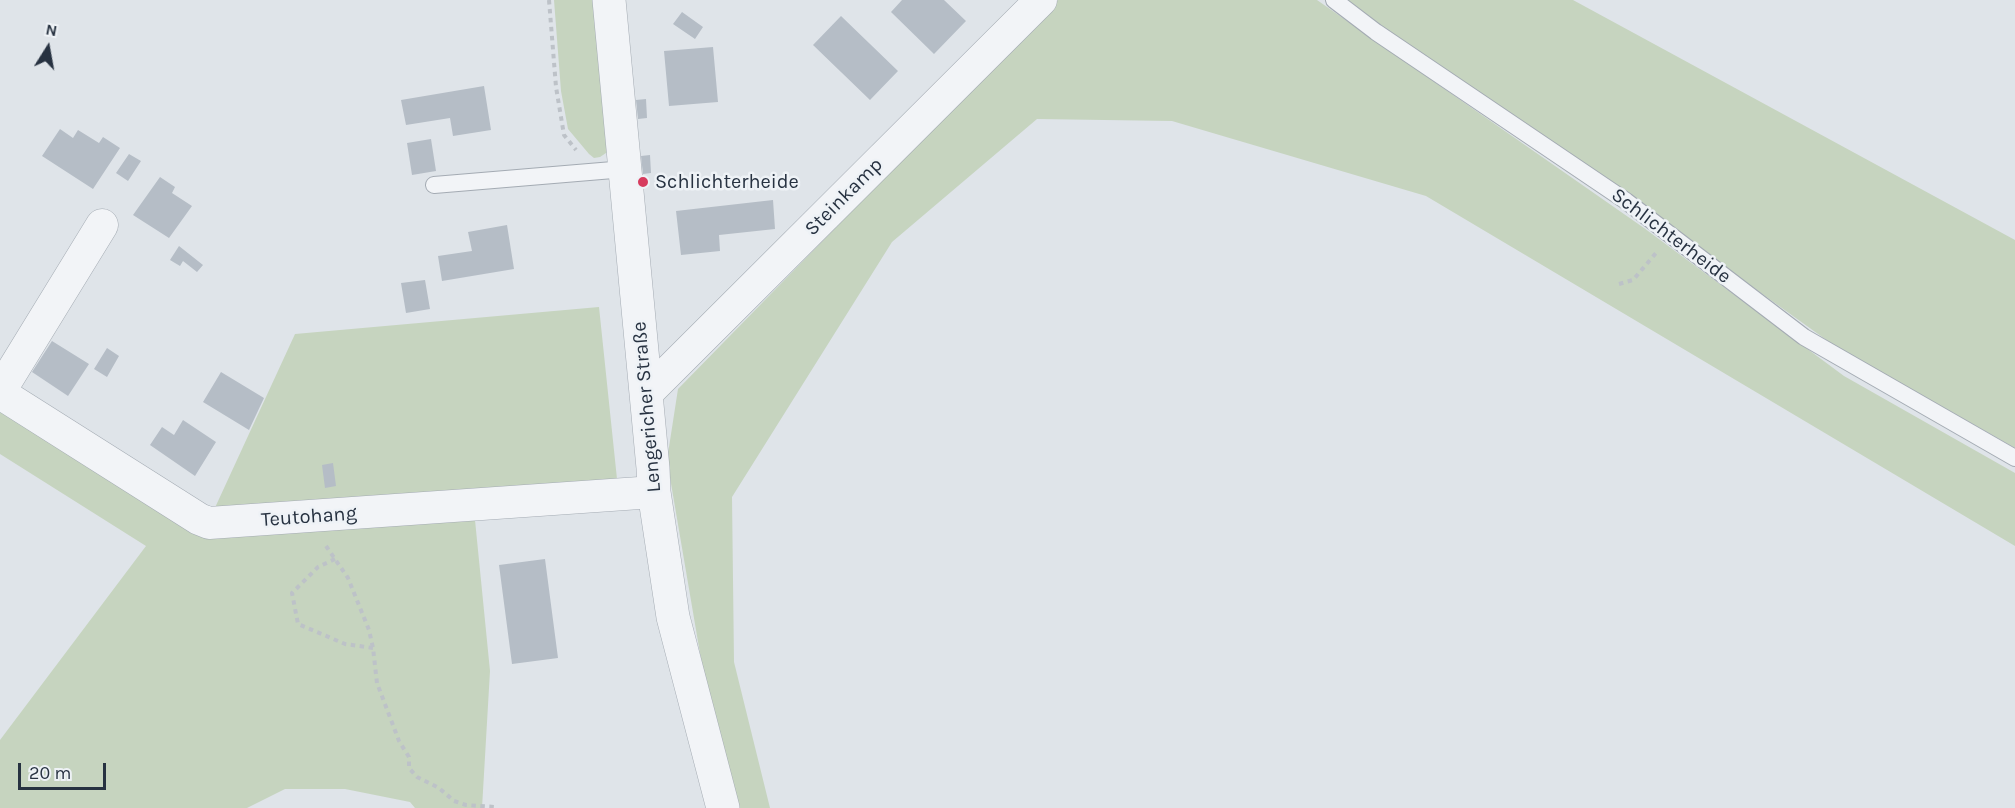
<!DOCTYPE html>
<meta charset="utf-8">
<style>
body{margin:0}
#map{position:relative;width:2015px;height:808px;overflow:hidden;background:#dfe4e9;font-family:Karla,sans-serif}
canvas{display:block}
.north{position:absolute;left:18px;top:18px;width:60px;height:60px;-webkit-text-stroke:4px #eef2f6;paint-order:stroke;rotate:11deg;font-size:16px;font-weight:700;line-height:24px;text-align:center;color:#273241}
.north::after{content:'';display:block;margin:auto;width:21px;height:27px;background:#273241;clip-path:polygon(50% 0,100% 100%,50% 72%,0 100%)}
.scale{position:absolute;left:18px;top:763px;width:88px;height:27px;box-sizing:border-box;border:3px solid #273241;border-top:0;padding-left:8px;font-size:18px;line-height:21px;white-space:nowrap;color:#273241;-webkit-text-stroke:4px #eef2f6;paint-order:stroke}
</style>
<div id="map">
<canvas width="2015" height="808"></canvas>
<div class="north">N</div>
<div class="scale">20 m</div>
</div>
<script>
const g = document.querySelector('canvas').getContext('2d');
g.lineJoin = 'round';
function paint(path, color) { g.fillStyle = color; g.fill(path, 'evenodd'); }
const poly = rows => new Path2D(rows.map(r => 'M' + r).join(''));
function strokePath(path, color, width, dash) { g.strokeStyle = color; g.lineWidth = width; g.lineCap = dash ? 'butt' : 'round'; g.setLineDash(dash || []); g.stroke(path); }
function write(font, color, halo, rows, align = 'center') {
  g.font = font + ' Karla,sans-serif'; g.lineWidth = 5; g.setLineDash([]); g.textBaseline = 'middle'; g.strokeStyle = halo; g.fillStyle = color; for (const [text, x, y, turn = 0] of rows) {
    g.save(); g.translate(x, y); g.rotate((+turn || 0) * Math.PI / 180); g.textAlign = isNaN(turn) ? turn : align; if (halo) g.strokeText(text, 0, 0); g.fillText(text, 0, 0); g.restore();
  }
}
const green = poly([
 [554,0,595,0,609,151,600,157,594,158,589,154,568,129,561,91],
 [1058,0,1317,0,1644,228,1844,376,2015,473,2015,546,1426,196,1172,121,1037,119,892,242,732,497,734,662,770,808,738,808,702,665,667,460,678,389],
 [1347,0,1573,0,2015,240,2015,448,1832,344,1503,108,1376,24],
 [599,307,617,479,213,512,295,334],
 [0,403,206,533,475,520,490,671,482,808,415,808,410,802,345,789,285,789,247,808,0,808,0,740,146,546,0,454]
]);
const building = poly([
 [902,0,944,0,966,21,934,54,891,12],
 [682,12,703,27,695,39,673,24],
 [841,16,898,71,870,100,813,45],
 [713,47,718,102,669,106,664,51],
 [484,86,491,130,453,136,450,118,406,125,401,100],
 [646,99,647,118,638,119,636,100],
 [60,129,73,138,78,130,99,143,103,137,120,148,93,189,42,156],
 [431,139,436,171,412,175,407,143],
 [129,154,141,161,128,181,116,173],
 [650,155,651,173,643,174,641,156],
 [160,177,175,187,172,193,192,206,169,238,133,215],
 [773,200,775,229,719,235,720,251,681,255,676,211],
 [507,225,514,269,442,281,438,256,472,251,468,232],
 [179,246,203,265,197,272,183,261,180,266,170,260],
 [425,280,430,309,406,313,401,283],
 [52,341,89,364,68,396,32,372],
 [107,348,119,356,107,377,94,369],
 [221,372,264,398,249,430,203,402],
 [183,420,216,442,195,476,150,445,162,427,174,435],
 [333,463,336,486,325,488,322,465],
 [545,559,558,658,512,664,499,565]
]);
const path = poly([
 [549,0,556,87,564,135,576,150],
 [1619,284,1633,280,1656,253],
 [326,546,348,578,369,630,373,648,377,683,399,741,409,757,409,768,417,777,439,788,454,801,466,805,495,807],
 [335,559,318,567,292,593,298,624,345,644,373,648]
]);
const service = poly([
 [1334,0,1376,32,1626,201,1804,337,2015,458],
 [434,185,625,169]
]);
const minor = poly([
 [0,391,102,225],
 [0,393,199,519,209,523,654,492],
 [646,394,1041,0]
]);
const tertiary = poly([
 [609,0,653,468,654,492,673,617,723,808]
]);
const markers = [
 [643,182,6,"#d73b5e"]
];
const poiNames = [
 ["Schlichterheide",655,182]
];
const streetNames = [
 ["Steinkamp",844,197,-45],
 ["Schlichterheide",1671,236,37],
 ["Lengericher Straße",647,407,-95],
 ["Teutohang",309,517,-4]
];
paint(green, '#c6d4bf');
paint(building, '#b5bdc6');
strokePath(service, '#a4abb3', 18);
strokePath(minor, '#a4abb3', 33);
strokePath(tertiary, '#a4abb3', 34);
strokePath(path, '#bdc2c8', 4, [4.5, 4.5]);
strokePath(service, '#f2f4f7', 16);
strokePath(minor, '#f2f4f7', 32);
strokePath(tertiary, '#f2f4f7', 33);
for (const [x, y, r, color] of markers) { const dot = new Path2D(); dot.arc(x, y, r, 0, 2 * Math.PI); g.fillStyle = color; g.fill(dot); strokePath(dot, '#eef2f6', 2); }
write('20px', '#273241', '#eef2f6', poiNames, 'left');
write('20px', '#273241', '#eef2f6', streetNames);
</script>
